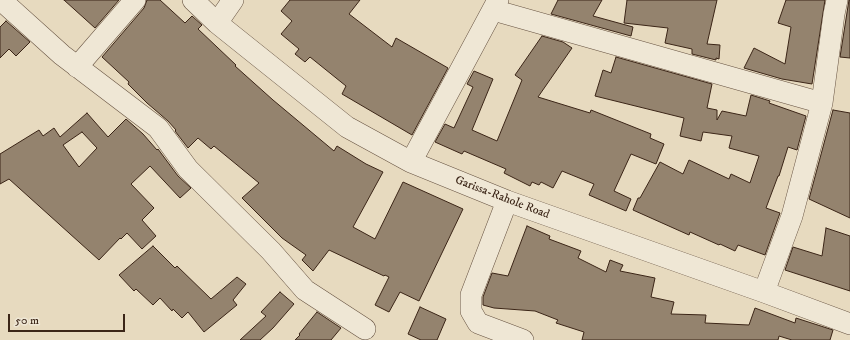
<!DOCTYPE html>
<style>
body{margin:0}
#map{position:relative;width:850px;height:340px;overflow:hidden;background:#e7dabf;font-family:"IM FELL DW Pica",serif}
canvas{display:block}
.scale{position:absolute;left:8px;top:314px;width:117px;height:18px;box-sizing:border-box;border:2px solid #3b2517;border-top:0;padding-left:5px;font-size:12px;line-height:14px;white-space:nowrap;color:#3b2517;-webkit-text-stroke:3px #efe7d5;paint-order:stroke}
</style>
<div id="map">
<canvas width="850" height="340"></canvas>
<div class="scale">50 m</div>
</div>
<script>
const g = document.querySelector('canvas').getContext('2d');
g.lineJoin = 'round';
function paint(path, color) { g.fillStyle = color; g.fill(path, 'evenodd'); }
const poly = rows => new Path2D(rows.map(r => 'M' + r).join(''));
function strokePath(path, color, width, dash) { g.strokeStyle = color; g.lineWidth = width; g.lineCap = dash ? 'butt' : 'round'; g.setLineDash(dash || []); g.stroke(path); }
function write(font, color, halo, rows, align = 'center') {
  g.font = font + ' "IM FELL DW Pica",serif'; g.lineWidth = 3; g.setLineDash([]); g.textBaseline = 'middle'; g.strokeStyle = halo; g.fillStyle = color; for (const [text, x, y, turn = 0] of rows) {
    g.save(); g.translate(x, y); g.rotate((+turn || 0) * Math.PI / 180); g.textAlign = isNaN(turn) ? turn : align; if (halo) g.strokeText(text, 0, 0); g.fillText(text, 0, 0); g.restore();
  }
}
const building = poly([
 [64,0,119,0,95,28,64,0],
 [147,0,160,0,185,23,192,16,202,25,198,29,236,65,235,66,273,100,334,151,337,146,366,164,383,172,353,227,375,239,403,182,463,209,419,301,400,292,389,312,375,305,389,277,385,275,384,276,329,250,313,271,302,260,306,255,282,238,242,198,259,183,214,146,211,149,198,138,188,148,175,131,176,130,168,121,147,103,128,84,129,82,102,57,144,8,147,0],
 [290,0,360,0,349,14,392,47,396,38,448,68,412,135,342,94,346,86,310,57,305,62,295,54,299,49,281,34,292,21,281,11,290,0],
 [558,0,602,0,593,16,633,27,631,36,551,14,558,0],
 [627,0,717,0,707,44,720,45,719,59,716,58,716,60,692,54,692,49,665,43,668,28,624,23,627,0],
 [786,0,825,0,812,84,782,79,744,68,754,48,785,64,791,27,778,23,786,0],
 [849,0,850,0,850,58,840,57,849,0],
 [6,21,30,42,16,56,9,49,0,58,0,27,6,21],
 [542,36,563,42,572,48,538,97,590,113,591,110,651,134,650,138,664,144,656,164,631,154,614,191,631,199,626,211,589,195,594,184,562,171,553,188,541,182,539,185,532,182,530,186,504,173,506,169,464,151,462,154,435,142,445,124,454,128,473,87,467,84,474,71,493,79,472,130,497,141,522,80,515,75,542,36],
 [616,57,712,84,707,108,717,110,717,120,722,111,746,116,751,95,770,101,769,103,806,116,797,150,788,147,779,176,778,176,766,208,780,213,765,255,738,245,735,251,720,244,719,245,690,232,689,235,633,210,638,198,640,198,660,162,683,174,689,160,729,179,731,174,750,183,759,156,729,148,732,136,703,132,701,141,680,136,684,118,595,96,603,70,611,73,616,57],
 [833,110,850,113,850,218,809,199,833,110],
 [87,113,108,137,126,119,143,134,157,150,158,149,178,176,191,188,180,198,150,166,131,184,154,208,142,220,156,236,142,249,127,233,121,239,120,238,99,260,9,179,0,184,0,154,39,130,43,136,54,128,60,137,87,113],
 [82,132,97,148,79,167,63,145,82,132],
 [527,226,550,236,549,239,581,251,578,258,606,272,610,260,623,265,620,271,655,278,651,297,674,302,671,314,706,315,705,323,749,325,755,308,795,323,796,318,833,330,830,340,792,340,779,336,778,340,582,340,584,332,556,323,558,320,535,311,494,308,483,305,483,297,492,273,508,276,527,226],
 [826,228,850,236,850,291,785,270,793,247,822,256,826,228],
 [153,246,175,268,177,266,211,299,237,277,246,284,233,300,237,305,204,332,188,312,182,318,173,309,172,311,160,298,153,305,136,289,134,291,119,275,153,246],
 [280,292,294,304,273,328,260,340,240,340,266,316,261,312,280,292],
 [420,307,446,319,437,340,421,340,408,334,420,307],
 [317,312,341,328,331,340,295,340,300,335,299,334,317,312]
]);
const minor = poly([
 [1,0,62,55,158,128,188,169,271,251,305,290,365,329],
 [193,0,217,23,347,127,411,162,507,201,764,292,850,324],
 [493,10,822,103,834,14,837,0],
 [217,23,233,0],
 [77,67,135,0],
 [411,162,498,0],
 [507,201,471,295,471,311,478,323,523,340],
 [764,292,792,216,822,103]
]);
const streetNames = [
 ["Garissa-Rahole Road",502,198,21]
];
paint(building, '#94836e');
strokePath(building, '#3b2517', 1);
strokePath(minor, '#665241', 22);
strokePath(minor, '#efe7d5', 21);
write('12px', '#3b2517', '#efe7d5', streetNames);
</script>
